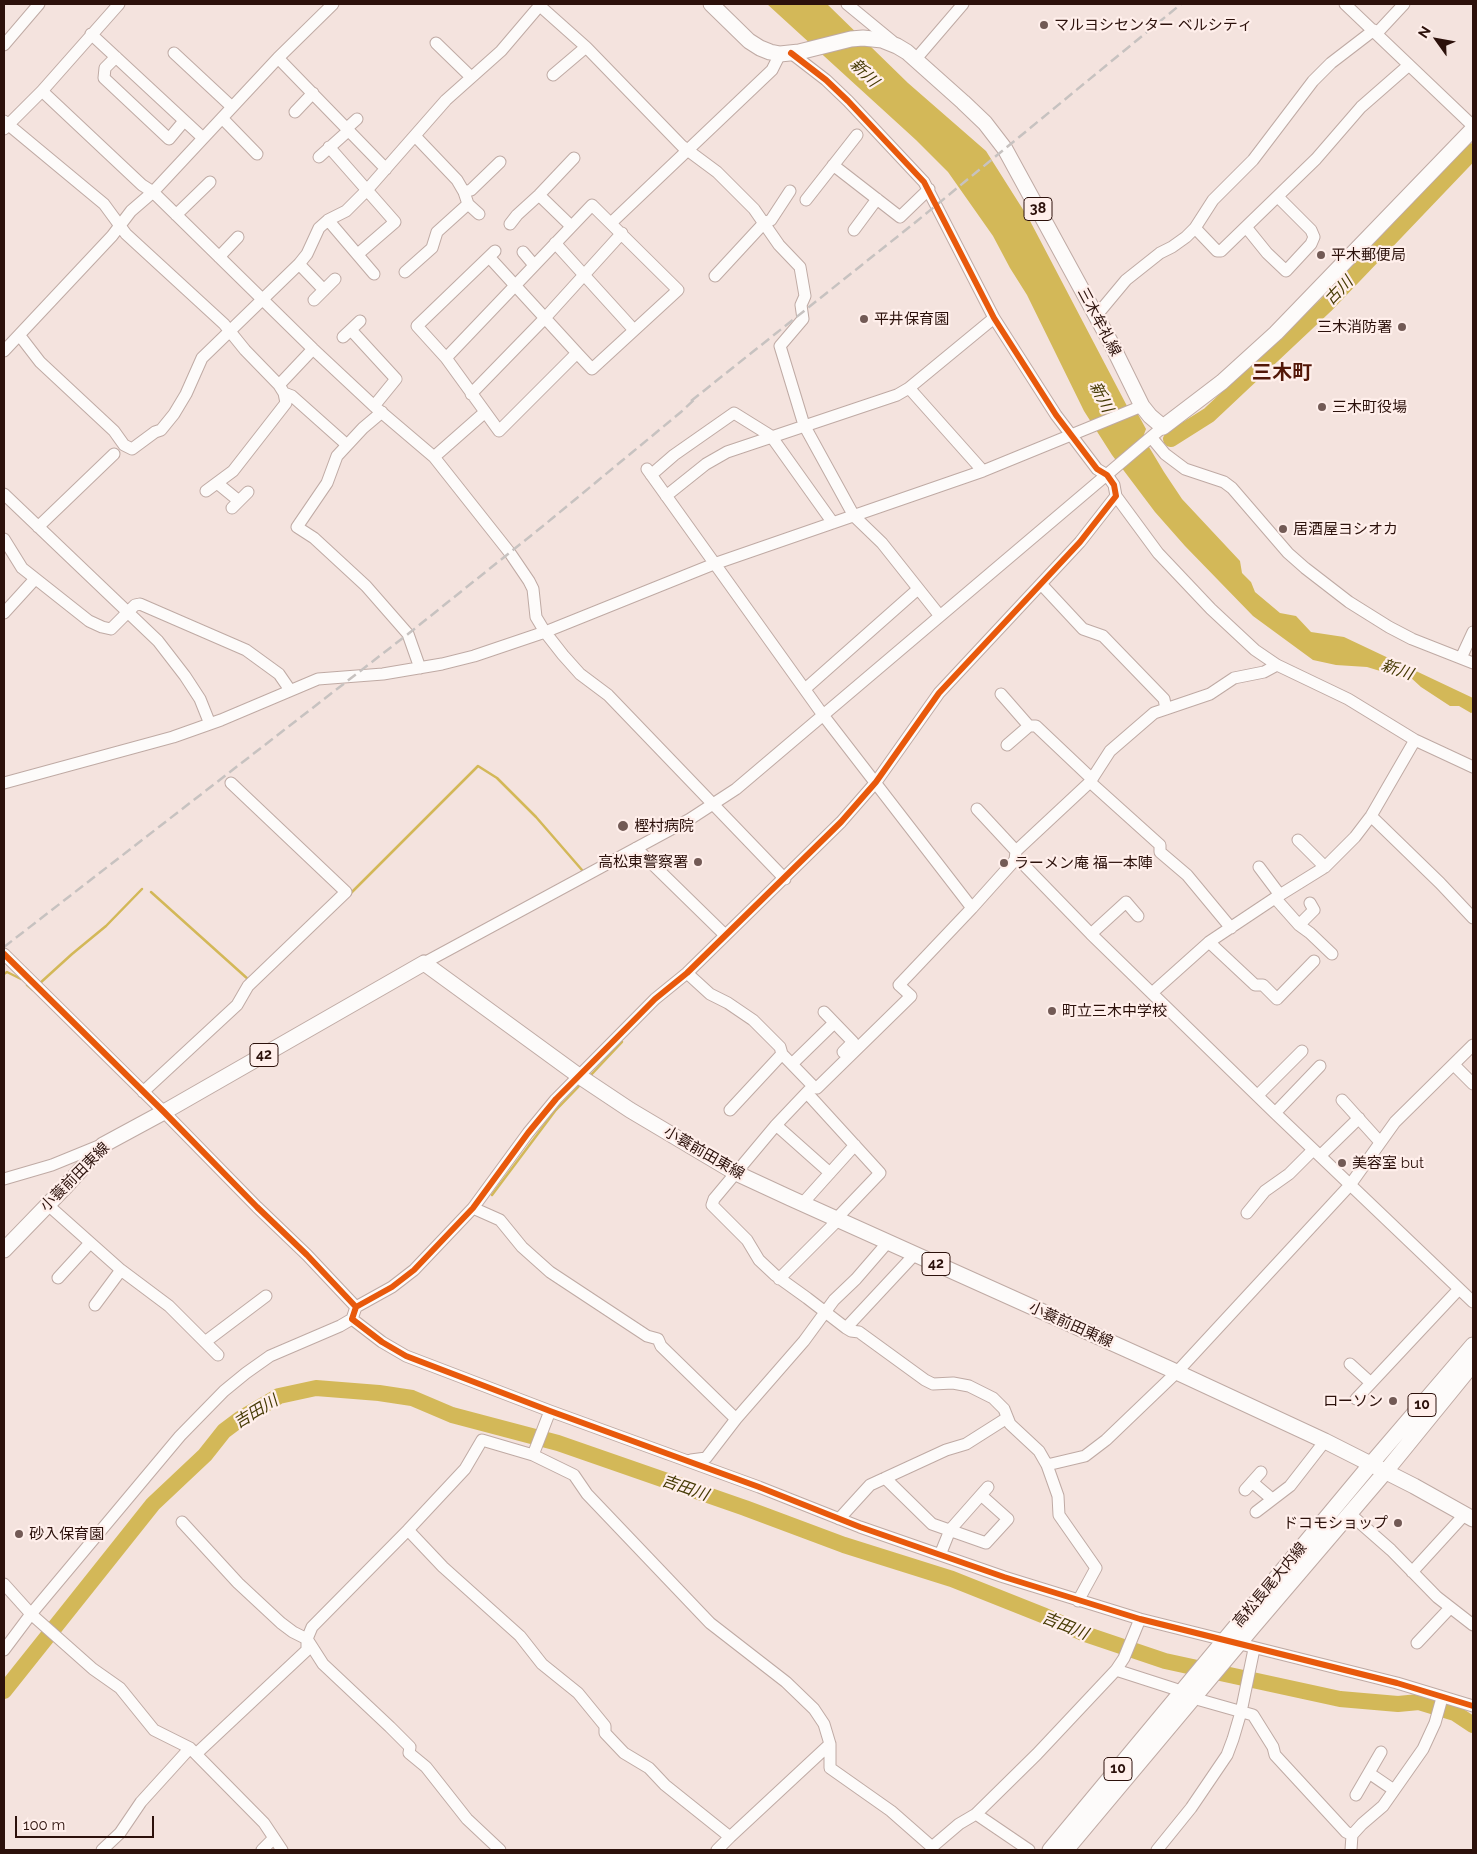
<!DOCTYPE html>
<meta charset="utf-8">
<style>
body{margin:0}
#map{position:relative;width:1477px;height:1854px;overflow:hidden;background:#f4e3de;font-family:Raleway,sans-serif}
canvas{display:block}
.frame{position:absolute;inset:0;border:5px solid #2c110b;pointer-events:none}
.north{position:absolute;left:1412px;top:15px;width:50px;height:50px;-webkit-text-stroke:4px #ffefeb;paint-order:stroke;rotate:302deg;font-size:14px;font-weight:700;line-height:20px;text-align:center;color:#2c110b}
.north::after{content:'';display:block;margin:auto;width:18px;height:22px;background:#2c110b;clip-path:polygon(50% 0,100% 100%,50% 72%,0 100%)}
.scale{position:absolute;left:15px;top:1816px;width:139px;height:22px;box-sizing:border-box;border:2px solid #2c110b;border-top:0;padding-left:6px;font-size:15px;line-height:18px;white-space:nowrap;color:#2c110b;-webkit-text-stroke:4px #ffefeb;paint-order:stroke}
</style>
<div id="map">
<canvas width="1477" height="1854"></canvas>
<div class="frame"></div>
<div class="north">N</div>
<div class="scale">100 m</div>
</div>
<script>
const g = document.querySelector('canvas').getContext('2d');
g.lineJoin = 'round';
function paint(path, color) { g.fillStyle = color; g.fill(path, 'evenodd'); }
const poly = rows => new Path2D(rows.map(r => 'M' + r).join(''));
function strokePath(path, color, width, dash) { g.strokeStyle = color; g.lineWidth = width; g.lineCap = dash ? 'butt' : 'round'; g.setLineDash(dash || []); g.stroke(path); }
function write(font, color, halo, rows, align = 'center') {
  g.font = font + ' Raleway,"Noto Sans JP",sans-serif'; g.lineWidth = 4.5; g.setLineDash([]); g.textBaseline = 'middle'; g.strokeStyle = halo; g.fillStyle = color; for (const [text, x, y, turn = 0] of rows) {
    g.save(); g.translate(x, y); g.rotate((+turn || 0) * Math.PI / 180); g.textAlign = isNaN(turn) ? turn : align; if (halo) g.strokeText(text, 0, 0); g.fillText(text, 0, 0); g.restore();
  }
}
const water = poly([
 [767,4,827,4,908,83,986,151,1029,219,1127,406,1134,407,1146,429,1143,437,1164,472,1182,499,1240,561,1242,573,1251,582,1255,592,1280,613,1296,616,1311,632,1344,637,1473,698,1473,712,1471,713,1459,706,1450,706,1421,687,1409,676,1400,677,1367,667,1336,665,1313,660,1253,616,1185,546,1155,512,1112,455,1084,411,1027,295,1010,268,993,236,948,172,916,140]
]);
const stream = poly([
 [151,892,249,980],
 [350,894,478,766,497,778,536,817,582,870],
 [4,974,7,972,21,979],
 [39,984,72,954,106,926,142,889],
 [27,985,33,990],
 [590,1076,622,1042],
 [492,1195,555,1111,582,1083]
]);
const river = poly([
 [1171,439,1209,415,1326,305,1473,151],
 [4,1691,153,1504,205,1455,224,1431,240,1419,279,1396,316,1388,379,1393,412,1398,452,1415,558,1443,745,1508,844,1545,952,1579,1045,1616,1085,1634,1165,1661,1340,1699,1398,1704,1419,1702,1455,1713,1473,1725]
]);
const minor = poly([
 [847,4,892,41],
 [1345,4,1473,126],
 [540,6,586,47,682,146,717,172,754,209,779,245,800,267,805,296,801,305,803,319,780,346,804,425,854,516,882,543,940,616],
 [1377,33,1404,4],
 [91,34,203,138],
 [436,43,471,77],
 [4,45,39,4],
 [174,53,232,107],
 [116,57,105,68,104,78,169,139,184,121],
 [278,58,386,169],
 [915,60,963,4],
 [553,75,586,47],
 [42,91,142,185,153,192,313,349,374,406,434,457,510,553,529,581,533,589,536,617,545,632,563,655,580,674,608,695,785,879],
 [295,112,313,93],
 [222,118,257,154],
 [4,121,104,204,126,234,224,324,245,350,279,385],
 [4,129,42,91,119,4],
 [346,129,357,119],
 [329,147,395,222,358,254],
 [319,157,348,131],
 [833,165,900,217,929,189],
 [464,192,471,190,500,162],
 [539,195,571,226],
 [806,200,857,135],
 [468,204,479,214],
 [592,205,678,290,592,369,577,353,499,431,446,358,592,205],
 [176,215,210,182],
 [328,220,374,274],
 [611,223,772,70,780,54],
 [510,224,517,215,539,195,574,158],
 [1246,227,1267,253,1286,271,1311,244,1314,237,1311,230,1278,197],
 [1195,228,1217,251,1221,251,1316,159,1361,107,1409,65],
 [854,230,877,199],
 [555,243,634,330],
 [523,252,534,265],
 [219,257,238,237],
 [490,258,577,353],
 [299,264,324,290],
 [405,272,432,248,437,232,468,204,464,192,457,180,415,136],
 [715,276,764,223,771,220,790,191],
 [314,300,335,279],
 [1096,316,1126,280,1160,253,1172,247,1186,237,1195,228,1213,200,1253,160,1313,81,1331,63,1374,30],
 [351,330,396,379,374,406],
 [20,336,40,362,114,431,124,445,132,449,155,432,161,430,174,414,186,394,202,358,299,264,307,254,319,228,328,220,346,211,367,190,446,100,501,51,541,4],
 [343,337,360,321],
 [4,351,112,236,131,211,153,192,278,58,333,4],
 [446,358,417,326,495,251],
 [909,388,983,471],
 [284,393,292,396,347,445],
 [471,394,545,318,622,233],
 [382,412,363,428,337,456,327,483,297,527,314,538,366,586,408,634,420,668],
 [1151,437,1165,454,1185,469,1224,482,1232,488,1288,553,1305,568,1349,602,1389,627,1412,639,1473,663],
 [434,457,484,413],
 [647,469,823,715,972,908,1015,860,1023,864,1091,934,1275,1113,1473,1302],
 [651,475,674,455,734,413,771,436,833,523],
 [217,483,239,501],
 [206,491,233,471,286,403,284,393,279,385,313,349],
 [4,494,158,641,185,676,200,699,210,724],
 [666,496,706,464,727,452,897,395,909,388,994,318],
 [1116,496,1158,553,1211,609,1255,650,1277,665,1348,699,1415,740,1473,767],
 [232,508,248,492],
 [38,527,114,454],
 [4,539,22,568,89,621,102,627,111,629,135,605,140,604,246,650,279,674,290,690],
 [1042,585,1083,629,1103,636,1164,699,1166,709],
 [4,613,35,579],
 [1461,658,1473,632],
 [805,689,918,589],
 [1001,694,1029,726,1036,726,1092,779],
 [1007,745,1029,726],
 [1090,782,1160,845,1160,852,1187,875,1231,928],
 [4,783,173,737,221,720,318,679,383,674,442,664,474,656,545,632,714,564,983,471,1142,406],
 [977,809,1016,851],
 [1371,816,1440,883,1473,918],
 [1298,840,1325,867],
 [636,848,725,935],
 [1015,860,1016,851,1090,782,1110,751,1154,713,1210,694,1234,678,1264,672,1277,665],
 [1259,867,1280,895],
 [1275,898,1299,925,1310,933,1332,954],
 [972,908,899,985,911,996,817,1088,813,1086,776,1125,714,1199,712,1205,747,1240,759,1260,775,1275,807,1298,846,1328,851,1331,859,1332,925,1380,933,1384,953,1383,969,1386,993,1398,1004,1409,1010,1424,1039,1451,1047,1465,1058,1496,1059,1515,1096,1568,1078,1601],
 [1299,925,1314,910,1310,903],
 [1091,934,1126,902,1138,916],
 [1209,942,1255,985,1263,985,1277,999,1314,961],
 [4,954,164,1112,257,1207,307,1255,356,1307,352,1319,382,1342,406,1356,550,1411,759,1487,860,1527,1004,1577,1140,1619,1397,1683,1473,1706],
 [424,963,690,819,736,789,1163,427],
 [687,973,710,994,728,1003,753,1020,780,1047,782,1054],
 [1152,993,1209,942,1275,898,1325,867,1355,837,1371,816,1415,740],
 [824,1012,853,1042,843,1052],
 [792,1064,834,1023],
 [1454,1065,1473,1084],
 [143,1092,237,1005,248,986,346,892,231,783],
 [807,1093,880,1173,836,1219],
 [1258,1095,1302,1051],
 [1342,1100,1380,1142],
 [730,1110,782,1054,813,1086],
 [1275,1113,1320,1066],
 [776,1125,830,1173],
 [1320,1156,1359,1118],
 [4,1179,52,1165,101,1145],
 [802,1204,855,1145],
 [48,1205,121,1270,169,1306,218,1355],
 [473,1208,500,1220,522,1247,550,1272,647,1336,658,1339,661,1346,736,1419],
 [1247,1213,1265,1191,1289,1174,1313,1150],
 [58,1278,90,1243],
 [779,1279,838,1220],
 [95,1305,121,1270],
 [356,1307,392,1287,414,1270,473,1208,528,1133,556,1099,655,999,687,973,841,822,876,782,939,693,1080,542,1116,496,1114,485,1107,475,1097,469,1056,415,994,318,924,182,848,101,826,80,791,53],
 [846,1328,915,1254],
 [205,1342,266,1296],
 [1350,1364,1371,1383],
 [1356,1399,1459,1289],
 [533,1455,550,1411],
 [691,1460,706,1458,736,1419,804,1341,834,1300,856,1279,888,1242],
 [1047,1465,1085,1456,1106,1440,1177,1372,1350,1185,1395,1122,1473,1045],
 [885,1478,932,1524,986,1543,1008,1519,981,1495],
 [1252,1482,1272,1499],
 [1245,1490,1261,1472],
 [1256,1512,1290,1486,1325,1441],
 [1350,1514,1391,1550,1437,1597,1473,1625],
 [839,1519,870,1485,946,1450,966,1444,1007,1418],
 [182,1522,238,1583,281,1623,293,1632,307,1639,323,1664,390,1727,410,1747,409,1753,426,1767,467,1819,500,1850],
 [408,1530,443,1567,520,1636,542,1664,578,1693,605,1726,605,1733,624,1753,649,1768,665,1785,730,1837],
 [940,1555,950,1530,988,1487],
 [1412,1572,1465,1514],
 [4,1584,31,1614,93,1669,120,1688,154,1730,190,1748,264,1823,282,1850],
 [1417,1643,1450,1608],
 [4,1650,31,1614,180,1436,224,1391,246,1373,270,1356,340,1326,352,1319],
 [1116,1670,1175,1689,1200,1700,1253,1715,1273,1747,1275,1755,1346,1832,1352,1835],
 [196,1754,307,1650,307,1639,312,1627,408,1530,465,1469,482,1440,533,1455,574,1475,587,1494,710,1623,786,1682,814,1709,824,1724,830,1744,830,1768,891,1811,932,1847,959,1824,976,1814,1037,1754,1116,1670,1124,1658,1140,1619],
 [1369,1773,1394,1790],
 [1356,1795,1381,1752],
 [976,1814,1029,1850],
 [102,1850,120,1833,141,1802,190,1748],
 [262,1850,274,1838],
 [717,1850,730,1837,830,1744],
 [1157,1850,1191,1808,1227,1755,1233,1739,1241,1712,1254,1649],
 [1351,1850,1352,1835,1362,1824,1383,1806,1423,1749,1435,1723,1442,1698]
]);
const major = poly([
 [711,4,749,41,760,48,770,52,780,54,799,52,851,39,863,38,882,40,897,46,907,52,963,102,985,123,1005,149,1111,343,1142,406,1150,416,1163,427,1222,382,1276,333,1473,129],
 [4,1250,66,1186,103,1145,164,1112,424,963,579,1076,630,1110,736,1173,790,1198,1170,1369,1325,1441,1414,1486,1473,1519],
 [1050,1850,1371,1464,1473,1345],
 [1066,1850,1252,1628,1386,1471,1473,1364]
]);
const rail = poly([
 [691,401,917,221,1181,4],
 [4,947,408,634,543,526,681,412,697,397]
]);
const cycleway = poly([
 [4,954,164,1112,257,1207,307,1255,356,1307,352,1319,382,1342,406,1356,550,1411,759,1487,860,1527,1004,1577,1140,1619,1397,1683,1473,1706],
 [356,1307,392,1287,414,1270,473,1208,528,1133,556,1099,655,999,687,973,841,822,876,782,939,693,1080,542,1116,496,1114,485,1107,475,1097,469,1056,415,994,318,924,182,848,101,826,80,791,53]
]);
const markers = [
 [1044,25,5,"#725a55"],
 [1321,255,5,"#725a55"],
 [864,319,5,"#725a55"],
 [1402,327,5,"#725a55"],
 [1322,407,5,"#725a55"],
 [1283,529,5,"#725a55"],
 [623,826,6,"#725a55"],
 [698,862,5,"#725a55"],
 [1004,863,5,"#725a55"],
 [1052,1011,5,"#725a55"],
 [1342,1163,5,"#725a55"],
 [1393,1401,5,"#725a55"],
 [1398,1523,5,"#725a55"],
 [19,1534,5,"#725a55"]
];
const shields = [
 [1038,209,28],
 [264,1055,28],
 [936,1264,28],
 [1422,1405,28],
 [1118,1769,28]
];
const shieldNames = [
 ["38",1038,209],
 ["42",264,1055],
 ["42",936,1264],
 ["10",1422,1405],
 ["10",1118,1769]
];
const poiNames = [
 ["マルヨシセンター ベルシティ",1054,25],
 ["平木郵便局",1331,255],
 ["平井保育園",874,319],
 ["三木消防署",1392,327,"right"],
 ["三木町役場",1332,407],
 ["居酒屋ヨシオカ",1293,529],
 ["樫村病院",634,826],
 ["高松東警察署",688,862,"right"],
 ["ラーメン庵 福一本陣",1014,863],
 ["町立三木中学校",1062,1011],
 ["美容室 but",1352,1163],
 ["ローソン",1383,1401,"right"],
 ["ドコモショップ",1388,1523,"right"],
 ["砂入保育園",29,1534]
];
const streetNames = [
 ["三木牟礼線",1099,322,62],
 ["小蓑前田東線",704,1153,30],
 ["小蓑前田東線",75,1177,-45],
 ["小蓑前田東線",1071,1325,24],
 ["高松長尾大内線",1270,1585,-50]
];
const waterNames = [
 ["新川",864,73,44],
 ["古川",1339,291,-46],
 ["新川",1101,397,63],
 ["新川",1397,670,19],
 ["吉田川",256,1412,-31],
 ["吉田川",685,1488,19],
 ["吉田川",1065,1626,22]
];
const districtNames = [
 ["三木町",1282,373]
];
paint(water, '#d3b858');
strokePath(stream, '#d3b858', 2.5);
strokePath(river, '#d3b858', 16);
strokePath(minor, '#bfaaa4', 13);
strokePath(major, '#bfaaa4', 17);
strokePath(minor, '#fdfbfa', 11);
strokePath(major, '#fdfbfa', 15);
strokePath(rail, '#c7c2c0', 2.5, [10, 5]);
strokePath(cycleway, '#e8590c', 6);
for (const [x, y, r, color] of markers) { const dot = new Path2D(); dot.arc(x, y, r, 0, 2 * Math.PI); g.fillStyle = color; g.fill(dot); strokePath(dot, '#ffefeb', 2); }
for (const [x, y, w] of shields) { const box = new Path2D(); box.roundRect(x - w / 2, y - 11.5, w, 23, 4); g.fillStyle = '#ffefeb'; g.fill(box); strokePath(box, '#2c110b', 1); }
write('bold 14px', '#2c110b', null, shieldNames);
write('15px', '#2c110b', '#ffefeb', poiNames, 'left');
write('15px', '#2c110b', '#ffefeb', streetNames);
write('italic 16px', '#463a04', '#ffefeb', waterNames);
write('bold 20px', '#521607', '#ffefeb', districtNames);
</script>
